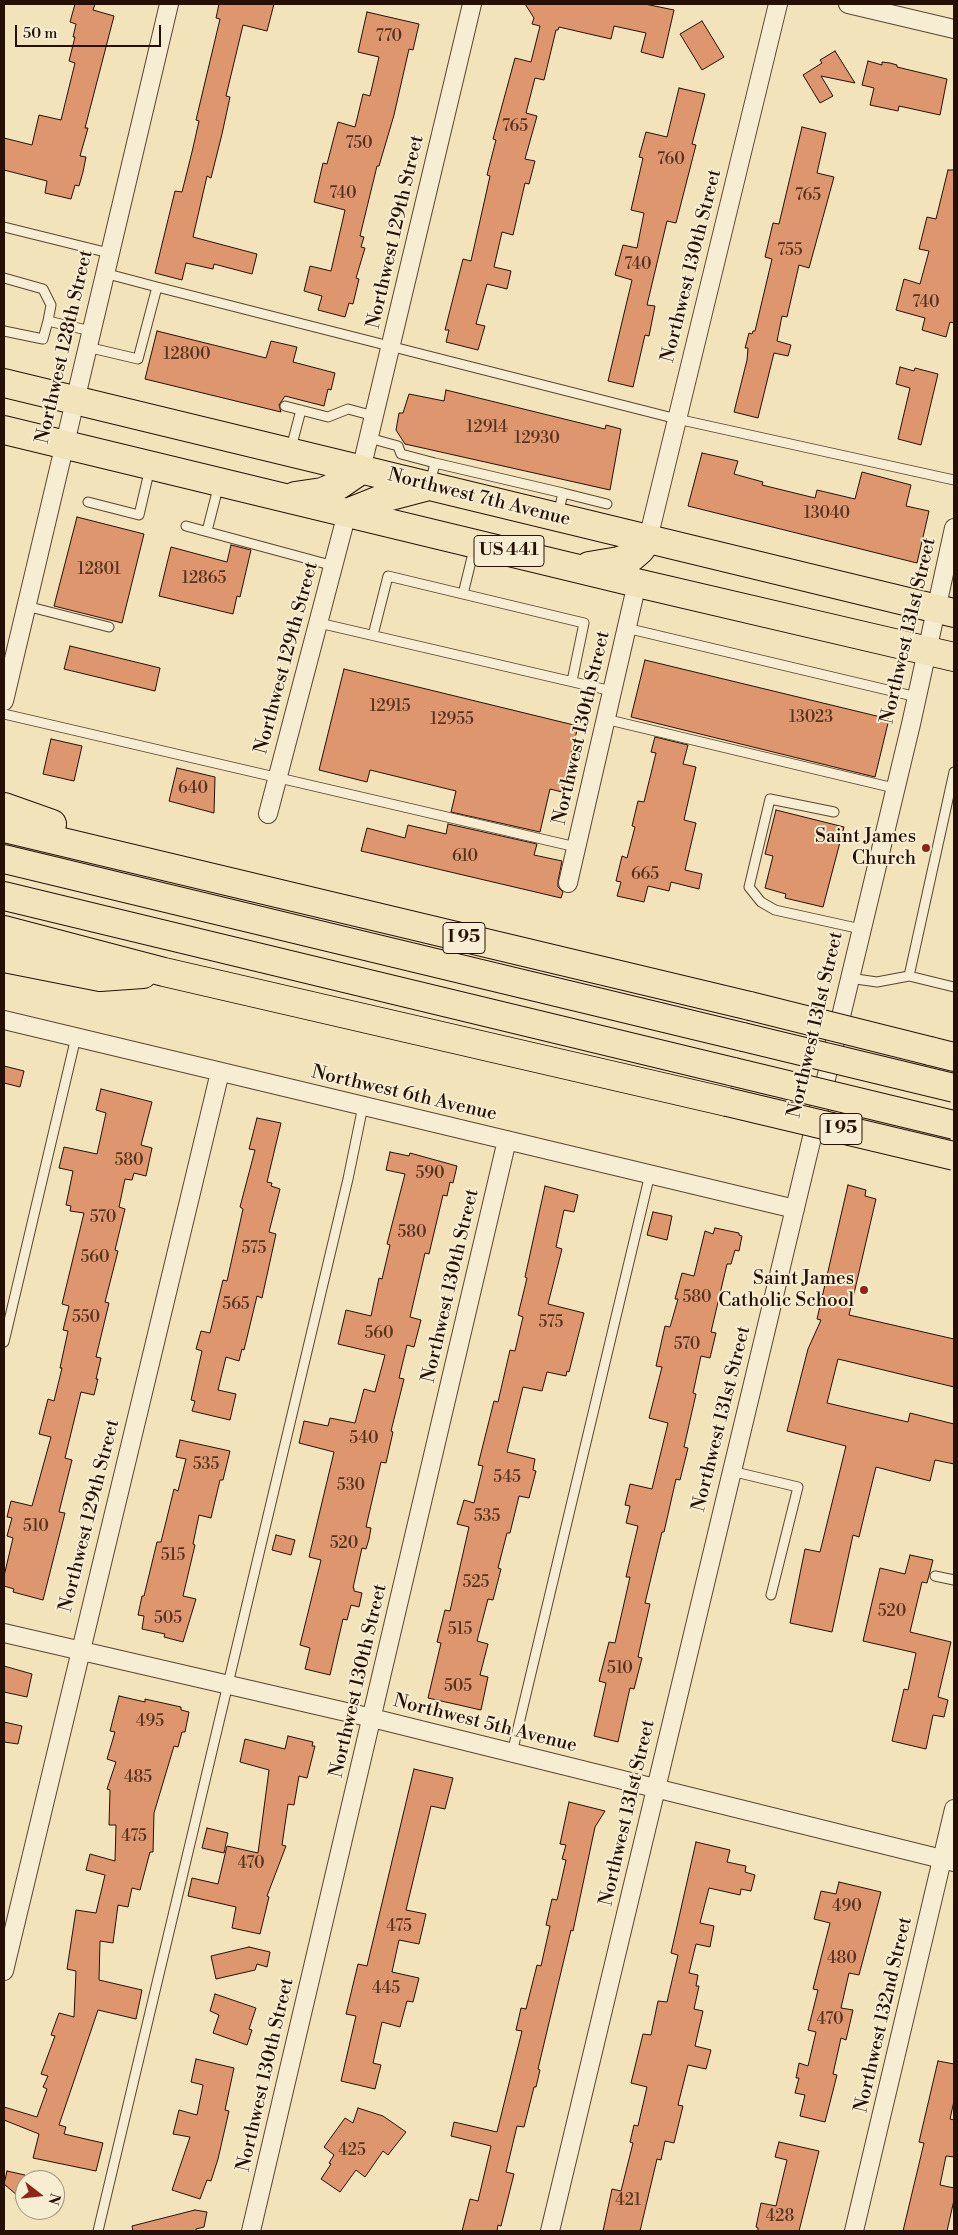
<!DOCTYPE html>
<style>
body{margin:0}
#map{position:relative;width:958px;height:2235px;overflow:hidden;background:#f3e3ba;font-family:"Libre Bodoni",serif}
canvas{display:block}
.frame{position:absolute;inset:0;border:5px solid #261003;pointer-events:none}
.north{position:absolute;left:15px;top:2170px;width:50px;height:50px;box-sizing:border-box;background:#f7edd2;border:1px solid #a3957f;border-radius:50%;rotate:106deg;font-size:14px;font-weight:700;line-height:20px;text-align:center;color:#261003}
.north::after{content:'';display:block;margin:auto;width:18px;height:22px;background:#8f2418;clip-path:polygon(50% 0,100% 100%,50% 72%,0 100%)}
.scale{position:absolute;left:15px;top:25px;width:146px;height:22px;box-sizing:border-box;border:2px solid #261003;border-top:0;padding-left:6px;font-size:15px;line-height:18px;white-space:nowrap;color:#261003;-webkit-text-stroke:4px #f7edd2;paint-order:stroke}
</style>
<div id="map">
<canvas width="958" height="2235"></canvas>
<div class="frame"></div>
<div class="north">N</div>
<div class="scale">50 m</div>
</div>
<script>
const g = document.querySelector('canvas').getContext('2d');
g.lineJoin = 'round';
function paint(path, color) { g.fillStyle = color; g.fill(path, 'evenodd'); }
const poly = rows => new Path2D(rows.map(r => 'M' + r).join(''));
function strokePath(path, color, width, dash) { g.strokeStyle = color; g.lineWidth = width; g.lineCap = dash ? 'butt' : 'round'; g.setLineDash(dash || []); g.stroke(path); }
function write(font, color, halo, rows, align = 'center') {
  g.font = font + ' "Libre Bodoni",serif'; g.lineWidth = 4; g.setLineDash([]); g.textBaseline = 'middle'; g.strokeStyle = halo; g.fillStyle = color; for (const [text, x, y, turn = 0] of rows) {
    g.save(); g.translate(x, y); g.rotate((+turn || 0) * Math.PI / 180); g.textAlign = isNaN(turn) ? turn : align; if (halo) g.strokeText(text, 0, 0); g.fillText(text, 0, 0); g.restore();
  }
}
const building = poly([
 [75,4,95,4,93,10,114,16,85,128,88,128,80,156,86,157,83,172,79,186,75,185,71,199,45,193,47,181,4,170,4,138,32,145,39,115,61,120,75,63,69,61,75,37,73,37,76,24,70,22,75,4],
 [219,4,274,4,267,31,243,25,226,96,230,97,222,134,211,178,207,176,193,237,257,254,252,274,214,264,213,269,186,263,182,280,155,273,175,191,182,192,192,152,199,121,196,120,220,19,216,18,219,4],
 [525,4,645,4,674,10,663,58,641,52,646,33,614,26,611,39,559,27,558,30,556,30,544,80,535,78,526,113,537,116,525,159,535,161,529,184,525,183,513,235,502,232,494,267,511,271,507,289,487,284,476,324,485,326,478,350,446,342,449,330,445,330,463,259,471,261,490,176,487,175,496,140,493,139,515,58,531,62,540,26,532,24,534,18,525,4],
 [367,12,419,24,413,50,409,49,394,115,379,166,377,166,360,236,364,237,361,247,365,248,356,278,359,279,353,304,349,303,345,317,318,310,322,296,304,291,310,266,331,271,345,210,314,202,323,163,327,164,338,122,355,127,363,94,370,96,379,57,358,52,367,12],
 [702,21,724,57,702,70,680,34,702,21],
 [835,51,855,83,821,76,833,96,820,103,803,75,822,63,820,60,835,51],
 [868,61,882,65,882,62,890,63,897,65,897,67,947,79,940,115,899,106,898,111,870,105,874,88,862,85,868,61],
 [679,88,705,94,692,144,696,145,676,223,667,221,647,305,655,306,649,336,645,335,633,387,608,381,632,280,615,275,623,245,637,248,644,213,631,210,643,158,639,157,646,132,667,137,679,88],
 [802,127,826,133,817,173,834,177,809,268,799,265,787,317,782,316,777,341,791,345,788,356,774,353,758,418,734,412,747,360,748,348,745,348,749,333,752,334,753,331,755,331,772,259,765,257,773,223,779,224,802,127],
 [948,170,954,170,954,323,950,322,946,337,922,330,925,318,896,310,904,279,920,284,929,251,919,249,927,217,936,219,948,170],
 [157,331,266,358,271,341,297,347,293,362,335,373,331,390,328,389,324,406,285,396,279,405,281,412,145,379,157,331],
 [900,367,914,371,915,368,938,374,921,445,898,439,910,388,896,384,900,367],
 [446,390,605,429,606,425,621,429,610,490,405,444,396,430,399,413,403,413,409,394,444,401,446,390],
 [702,453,738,461,734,474,763,482,762,485,815,498,817,490,855,499,862,472,911,485,906,506,929,511,917,563,688,506,702,453],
 [77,517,144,534,122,623,54,606,77,517],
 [231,545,251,550,240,597,237,596,233,614,159,596,171,547,227,562,231,545],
 [70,646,160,668,155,691,64,669,70,646],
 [645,660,889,719,875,777,631,717,645,660],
 [344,669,578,726,562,792,550,789,540,832,451,812,456,791,370,770,367,782,319,770,344,669],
 [655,737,688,745,683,764,696,767,684,820,696,823,685,870,702,874,699,889,671,882,669,891,648,886,644,902,617,896,621,882,616,881,622,856,627,858,635,827,632,826,638,801,644,802,656,753,651,752,655,737],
 [51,739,82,746,74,781,43,774,51,739],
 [177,768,215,777,214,813,169,801,177,768],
 [776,810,844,827,823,907,785,898,786,894,765,888,773,856,765,854,776,810],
 [448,824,537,844,534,855,562,861,558,881,558,887,563,892,561,898,361,851,367,828,405,838,408,825,446,834,448,824],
 [4,1066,24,1071,20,1087,4,1083,4,1066],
 [101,1089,152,1102,141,1145,152,1148,146,1176,134,1173,132,1180,125,1179,119,1207,125,1209,115,1250,118,1251,105,1302,109,1303,96,1357,101,1358,96,1379,98,1379,94,1395,81,1392,65,1458,72,1460,59,1512,65,1513,43,1600,13,1592,14,1589,4,1586,4,1576,13,1538,7,1536,12,1518,7,1517,11,1501,32,1506,51,1437,39,1434,48,1399,54,1401,62,1368,60,1368,68,1331,63,1330,69,1306,62,1304,84,1213,70,1211,71,1206,66,1205,73,1171,59,1168,64,1147,97,1154,106,1113,96,1110,101,1089],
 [257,1118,281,1123,267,1182,272,1183,271,1186,280,1189,269,1232,276,1234,262,1298,257,1296,244,1350,242,1349,239,1361,226,1357,218,1390,236,1394,230,1420,192,1411,195,1401,191,1400,202,1351,196,1349,201,1331,210,1333,223,1280,227,1281,243,1209,240,1207,255,1150,249,1149,257,1118],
 [390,1152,409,1156,410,1153,457,1166,453,1183,450,1182,447,1196,443,1195,429,1254,425,1253,410,1317,421,1320,414,1347,407,1345,399,1378,404,1379,391,1431,393,1432,386,1463,381,1462,366,1527,371,1528,369,1539,366,1549,362,1548,353,1588,354,1588,354,1591,362,1593,359,1607,351,1605,347,1620,343,1619,330,1675,305,1669,310,1648,300,1645,321,1560,309,1557,334,1452,299,1443,304,1421,328,1426,330,1418,355,1423,364,1389,375,1392,385,1355,338,1344,346,1310,371,1316,379,1278,382,1279,390,1245,387,1244,405,1174,386,1170,390,1152],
 [848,1185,866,1190,865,1196,876,1199,849,1315,954,1339,954,1387,838,1359,827,1403,908,1422,910,1413,954,1424,954,1464,935,1460,930,1481,876,1467,859,1537,853,1535,832,1632,790,1623,805,1549,820,1552,846,1446,787,1431,808,1349,821,1320,817,1319,848,1185],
 [545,1186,578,1195,574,1212,564,1210,556,1247,562,1249,548,1304,584,1313,569,1372,567,1371,566,1376,547,1372,542,1391,523,1387,507,1452,535,1459,533,1470,536,1471,529,1498,519,1496,510,1533,507,1533,498,1568,501,1569,493,1600,488,1599,477,1641,488,1644,480,1675,488,1677,481,1710,428,1698,441,1643,437,1642,445,1610,450,1611,469,1527,457,1524,464,1500,474,1503,483,1466,478,1465,494,1401,498,1402,510,1350,515,1351,523,1317,518,1315,527,1278,525,1277,545,1186],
 [653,1212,672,1216,667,1240,647,1235,653,1212],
 [715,1228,739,1233,739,1235,742,1236,739,1251,735,1250,731,1264,727,1264,711,1332,716,1333,710,1358,701,1356,693,1393,696,1394,684,1447,688,1448,680,1480,676,1479,664,1532,662,1532,645,1603,650,1604,638,1657,642,1658,634,1689,630,1688,618,1742,594,1736,606,1683,599,1681,609,1642,615,1643,630,1577,626,1577,638,1526,626,1523,630,1506,625,1505,630,1484,652,1489,668,1423,649,1418,662,1367,656,1366,665,1326,670,1327,678,1299,675,1299,682,1273,694,1276,705,1231,713,1234,715,1228],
 [180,1440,230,1451,223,1480,220,1480,211,1518,199,1515,193,1544,195,1545,183,1596,196,1599,183,1642,164,1637,165,1634,142,1629,144,1616,138,1615,142,1596,144,1596,157,1542,161,1542,174,1489,178,1491,186,1459,176,1457,180,1440],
 [276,1535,295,1540,291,1555,272,1550,276,1535],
 [910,1555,933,1560,927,1583,922,1582,910,1632,951,1642,938,1697,948,1700,944,1717,933,1715,926,1749,892,1741,904,1689,908,1690,916,1653,863,1641,880,1568,905,1574,910,1555],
 [4,1666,32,1674,27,1697,4,1692,4,1666],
 [119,1696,145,1702,145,1699,181,1707,181,1710,189,1712,185,1732,182,1732,178,1747,174,1746,154,1813,153,1852,150,1852,140,1890,132,1888,128,1907,118,1905,113,1943,100,1941,99,1980,142,1990,136,2019,98,2010,59,2125,66,2127,64,2134,103,2143,96,2171,33,2158,39,2134,4,2120,4,2107,37,2117,47,2089,43,2087,48,2076,41,2074,55,2036,51,2035,59,2013,74,2017,76,1971,67,1969,76,1910,96,1913,105,1875,86,1870,90,1854,115,1861,116,1825,109,1825,110,1790,107,1789,116,1762,107,1759,115,1732,110,1731,119,1696],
 [4,1722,22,1726,18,1744,4,1742,4,1722],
 [288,1736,313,1742,312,1746,315,1746,307,1778,299,1776,294,1805,288,1804,282,1845,286,1846,267,1896,269,1897,260,1934,232,1928,236,1907,188,1896,192,1878,218,1884,227,1846,258,1853,269,1770,240,1762,245,1739,285,1749,288,1736],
 [414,1769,453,1778,445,1809,431,1806,406,1910,426,1914,419,1944,399,1940,392,1972,419,1978,413,2002,407,2001,400,2027,382,2022,373,2063,381,2065,375,2089,341,2081,356,2016,346,2014,358,1964,367,1966,414,1769],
 [569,1802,605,1811,595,1827,573,1931,571,1930,538,2069,540,2070,536,2087,534,2087,524,2127,517,2126,506,2172,514,2174,501,2226,498,2225,497,2231,462,2231,470,2199,478,2201,491,2146,451,2136,454,2122,497,2132,522,2031,516,2030,521,2008,526,2009,537,1965,541,1966,550,1926,546,1925,552,1899,557,1900,566,1860,562,1859,566,1845,560,1844,569,1802],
 [207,1828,228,1833,224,1853,202,1848,207,1828],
 [696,1842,730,1850,727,1862,746,1866,745,1872,755,1875,751,1891,741,1889,740,1895,709,1888,700,1923,714,1926,710,1947,696,1944,689,1973,698,1975,696,1986,699,1986,694,2009,703,2011,695,2046,711,2050,706,2069,688,2065,678,2105,683,2106,674,2143,665,2141,661,2160,657,2159,640,2231,603,2231,612,2189,621,2191,633,2143,630,2142,634,2125,638,2126,647,2087,631,2083,643,2034,651,2035,658,2001,667,2002,678,1955,671,1953,696,1842],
 [839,1882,881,1892,859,1975,849,1973,841,2008,853,2010,846,2040,841,2038,833,2074,837,2075,825,2122,800,2116,805,2095,795,2093,799,2078,796,2078,799,2063,808,2066,816,2032,808,2030,818,1990,813,1989,830,1923,814,1919,821,1891,836,1894,839,1882],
 [249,1947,270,1952,267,1967,257,1964,255,1970,216,1979,211,1956,249,1947],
 [215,1994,256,2008,249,2029,252,2030,247,2045,213,2033,219,2015,210,2011,215,1994],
 [196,2059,234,2068,225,2110,229,2111,218,2159,211,2181,207,2180,200,2199,172,2190,190,2137,173,2134,179,2110,197,2115,203,2085,191,2082,196,2059],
 [938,2061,954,2064,954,2101,950,2119,954,2120,954,2157,946,2156,940,2185,954,2188,954,2200,947,2231,903,2231,924,2143,919,2142,938,2061],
 [358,2108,383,2116,406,2132,388,2155,383,2151,365,2177,356,2170,340,2192,321,2179,331,2164,329,2163,334,2155,324,2147,345,2118,353,2123,358,2108],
 [779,2142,819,2151,799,2231,758,2231,758,2228,756,2227,761,2203,776,2206,787,2160,775,2157,779,2142],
 [7,2171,25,2175,25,2202,4,2184,7,2171],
 [195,2210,207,2212,204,2227,196,2229,196,2231,133,2231,132,2226,195,2210]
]);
const service = poly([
 [4,227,109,253],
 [4,278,43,289,51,305,48,321],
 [157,287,677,419,954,480],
 [4,331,43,339,48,321,91,331],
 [87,347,138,359,157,287,104,273],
 [285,406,328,417,348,409,374,416],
 [369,438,398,446,401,454,435,463],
 [291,448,301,410],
 [430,484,435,463,563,493,558,515],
 [563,493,607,504],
 [88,502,139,515,150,468],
 [186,526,334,566],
 [207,531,219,484],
 [463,594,475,545],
 [26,606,109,627],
 [319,623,612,691],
 [626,628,917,697],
 [373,635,388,576,584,623,572,681],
 [4,714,576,847],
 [605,719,894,788],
 [954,772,909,976,954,987],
 [834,812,770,799,749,887,761,902,775,910,861,929],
 [849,978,877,982,909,976],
 [4,1342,76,1037],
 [731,1471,798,1487,771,1595],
 [935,1576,954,1580],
 [512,1753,650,1174],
 [98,2231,348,1179,363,1106]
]);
const minor = poly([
 [848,4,954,29],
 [361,470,472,4],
 [648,539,778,4],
 [4,701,169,4],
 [268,814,347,513],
 [568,883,637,583],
 [4,1020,795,1209],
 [4,1633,372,1718,954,1862],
 [4,1971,220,1072],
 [251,2231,507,1140],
 [550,2231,911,724,954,528],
 [854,2231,954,1809]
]);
const primary = poly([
 [4,383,954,613],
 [4,430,637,583,954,657],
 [295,496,322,492,339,485,361,470],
 [347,513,387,497,425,487],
 [589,566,619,561,632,557,640,550,648,539]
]);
const motorway = poly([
 [4,807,52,824],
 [4,828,750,1006],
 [4,859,743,1037],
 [4,896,734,1072],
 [4,930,164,972,727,1102],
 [4,958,100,977,143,974],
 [930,1051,954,1057]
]);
const motorwayBridge = poly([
 [750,1006,930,1051],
 [743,1037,954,1088],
 [734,1072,954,1125],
 [727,1102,954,1156]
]);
const markers = [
 [926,848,5,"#8f2418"],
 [864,1290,5,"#8f2418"]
];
const numberNames = [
 ["770",389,37],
 ["765",515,127],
 ["750",359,144],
 ["760",671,160],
 ["740",343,194],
 ["765",808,196],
 ["755",790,251],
 ["740",638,265],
 ["740",926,303],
 ["12800",187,355],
 ["12914",487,428],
 ["12930",537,439],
 ["13040",827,514],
 ["12801",99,570],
 ["12865",204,579],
 ["12915",390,707],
 ["13023",811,718],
 ["12955",452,720],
 ["640",193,789],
 ["610",465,857],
 ["665",645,875],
 ["580",129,1161],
 ["590",430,1174],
 ["570",103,1218],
 ["580",412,1233],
 ["575",254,1249],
 ["560",95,1258],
 ["580",697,1298],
 ["565",236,1305],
 ["550",86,1318],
 ["575",551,1323],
 ["560",379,1334],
 ["570",687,1345],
 ["540",364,1439],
 ["535",206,1465],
 ["545",507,1478],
 ["530",351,1486],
 ["535",487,1517],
 ["510",36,1527],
 ["520",344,1544],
 ["515",173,1556],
 ["525",476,1583],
 ["520",892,1612],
 ["505",168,1619],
 ["515",460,1630],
 ["510",620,1669],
 ["505",458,1687],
 ["495",150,1722],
 ["485",138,1778],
 ["475",134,1837],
 ["470",251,1864],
 ["490",847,1907],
 ["475",399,1927],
 ["480",842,1959],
 ["445",386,1989],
 ["470",830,2020],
 ["425",352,2151],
 ["421",628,2201],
 ["428",780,2217]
];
const shields = [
 [509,551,70],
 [464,938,42],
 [841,1129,42]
];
const shieldNames = [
 ["US 441",509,551],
 ["I 95",464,938],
 ["I 95",841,1129]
];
const streetNames = [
 ["Northwest 129th Street",396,232,-77],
 ["Northwest 130th Street",692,266,-76],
 ["Northwest 128th Street",65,347,-77],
 ["Northwest 7th Avenue",479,498,14],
 ["Northwest 131st Street",909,631,-77],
 ["Northwest 129th Street",287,658,-75],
 ["Northwest 130th Street",582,728,-77],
 ["Northwest 131st Street",816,1025,-77],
 ["Northwest 6th Avenue",404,1094,13],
 ["Northwest 130th Street",451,1286,-77],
 ["Northwest 131st Street",722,1419,-76],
 ["Northwest 129th Street",90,1516,-76],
 ["Northwest 130th Street",359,1681,-77],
 ["Northwest 5th Avenue",485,1724,14],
 ["Northwest 131st Street",628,1813,-77],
 ["Northwest 132nd Street",884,2015,-77],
 ["Northwest 130th Street",266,2075,-77]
];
const poiNames = [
 ["Saint James",916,837],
 ["Church",916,859],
 ["Saint James",854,1279],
 ["Catholic School",854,1301]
];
paint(building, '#dd966e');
strokePath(building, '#261003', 1);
strokePath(service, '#594531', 11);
strokePath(minor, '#594531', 20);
strokePath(primary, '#261003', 30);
strokePath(motorway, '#261003', 30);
strokePath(service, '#f7edd2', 9);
strokePath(minor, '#f7edd2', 18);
strokePath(primary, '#f3e3ba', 28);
strokePath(motorway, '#f3e3ba', 28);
strokePath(motorwayBridge, '#261003', 30, []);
strokePath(motorwayBridge, '#f3e3ba', 28);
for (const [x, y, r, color] of markers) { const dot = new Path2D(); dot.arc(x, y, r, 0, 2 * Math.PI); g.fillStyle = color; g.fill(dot); strokePath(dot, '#f7edd2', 2); }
write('16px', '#54321e', null, numberNames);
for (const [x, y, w] of shields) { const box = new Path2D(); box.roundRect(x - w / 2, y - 15.5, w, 31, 4); g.fillStyle = '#f7edd2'; g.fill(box); strokePath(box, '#261003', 1); }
write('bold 18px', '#261003', null, shieldNames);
write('19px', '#261003', '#f7edd2', streetNames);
write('19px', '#261003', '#f7edd2', poiNames, 'right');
</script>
